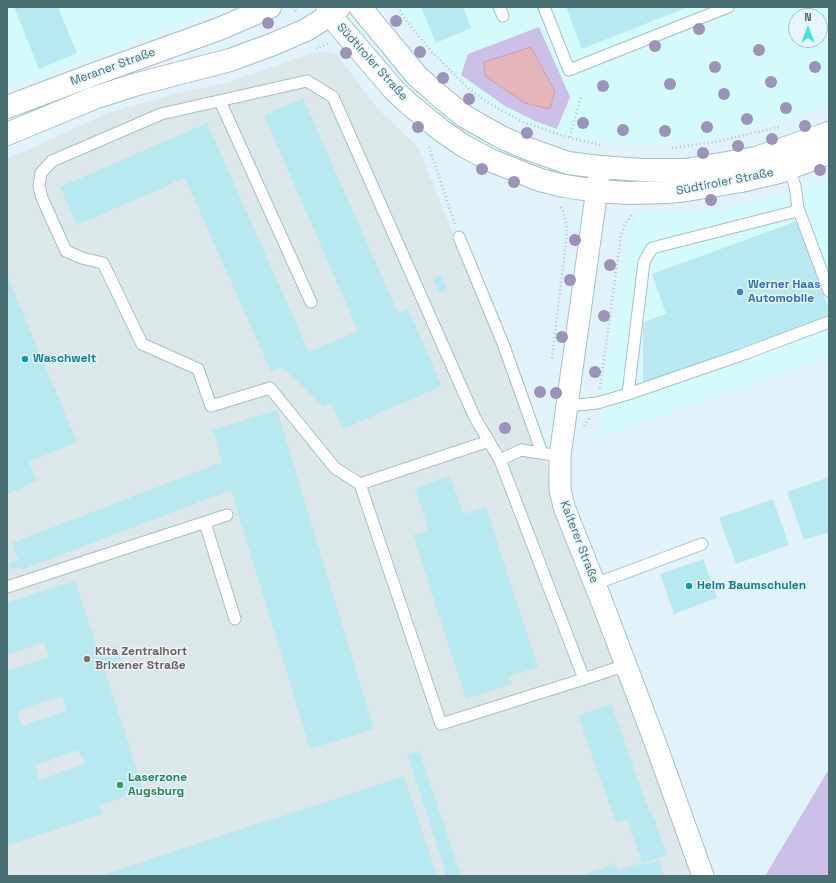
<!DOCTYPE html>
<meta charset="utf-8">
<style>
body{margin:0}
#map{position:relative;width:836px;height:883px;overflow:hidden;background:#e1f2fb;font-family:"Space Grotesk",sans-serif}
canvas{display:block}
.frame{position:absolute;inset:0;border:8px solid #496e71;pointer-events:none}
.north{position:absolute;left:788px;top:8px;width:40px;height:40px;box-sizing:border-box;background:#e6f6ff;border:1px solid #a7c0c6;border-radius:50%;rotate:0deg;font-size:11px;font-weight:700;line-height:16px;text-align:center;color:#496e71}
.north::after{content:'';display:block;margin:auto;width:14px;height:18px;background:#48e3dc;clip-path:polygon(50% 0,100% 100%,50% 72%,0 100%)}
</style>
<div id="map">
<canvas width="836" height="883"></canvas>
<div class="frame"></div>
<div class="north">N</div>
</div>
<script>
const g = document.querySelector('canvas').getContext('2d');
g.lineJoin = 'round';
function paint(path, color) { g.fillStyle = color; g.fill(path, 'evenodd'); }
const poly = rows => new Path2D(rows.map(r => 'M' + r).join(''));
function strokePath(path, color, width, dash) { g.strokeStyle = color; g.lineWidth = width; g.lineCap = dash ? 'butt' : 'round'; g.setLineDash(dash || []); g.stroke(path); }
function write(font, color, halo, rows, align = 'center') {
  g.font = font + ' "Space Grotesk",sans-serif'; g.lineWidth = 3; g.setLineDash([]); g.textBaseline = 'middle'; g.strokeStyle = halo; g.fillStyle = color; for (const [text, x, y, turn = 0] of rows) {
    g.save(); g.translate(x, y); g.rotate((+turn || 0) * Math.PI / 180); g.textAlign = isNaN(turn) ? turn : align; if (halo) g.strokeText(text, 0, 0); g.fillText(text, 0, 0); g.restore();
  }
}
const commercial = poly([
 [7,7,223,7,198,19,15,86,7,69],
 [399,7,829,7,829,105,780,121,716,138,663,144,604,142,563,134,534,124,507,111,478,93,458,77,436,53],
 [796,16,820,16,820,40,796,40],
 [829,178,829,357,593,440,602,413,603,388,629,228,638,216,651,211,684,212,729,206,774,196]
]);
const industrial = poly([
 [326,52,333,53,338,56,377,108,418,147,564,507,703,876,7,876,7,159,111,112,168,96,228,82,314,53]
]);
const green = poly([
 [539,27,570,97,557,129,535,121,505,106,461,75,468,54],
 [829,769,829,876,765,876]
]);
const water = poly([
 [531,47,555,92,550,109,525,103,485,76,484,62,531,47]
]);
const building = poly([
 [14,7,58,7,77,53,39,69],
 [421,7,463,7,471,28,436,43],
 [566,7,688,7,582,49],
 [303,98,398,313,408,309,442,386,343,429,331,403,323,407,282,367,271,372,185,178,77,225,60,187,207,123,309,352,358,331,264,115],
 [797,221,829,310,829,316,643,383,643,322,666,314,652,274],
 [7,275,77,442,29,462,37,481,7,494],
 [441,275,447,290,439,293,433,278],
 [277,410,374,729,310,749,231,490,21,570,20,566,11,570,9,563,18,560,12,543,222,462,213,430],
 [450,476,463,514,486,507,538,667,509,676,512,684,466,699,413,535,429,530,415,488],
 [829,477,829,532,804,540,787,492],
 [773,499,789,545,736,564,719,518],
 [703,559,717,598,674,614,660,574],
 [75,581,98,651,116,645,123,665,105,672,144,791,99,805,102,814,7,845,7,671,49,657,44,642,7,655,7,603],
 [62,696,67,711,22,726,17,711],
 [79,750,85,764,39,780,35,765],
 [611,704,649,811,651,810,667,855,642,863,627,819,616,823,578,716],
 [419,751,461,876,447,876,407,754],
 [404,776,437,876,99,876],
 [659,860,664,876,579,876,616,863,618,870,641,863,642,865]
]);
const path = poly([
 [293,7,298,13],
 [398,7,405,19,431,51,468,88,487,102,523,122,570,138,601,145],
 [316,49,329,43],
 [570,137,581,96],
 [429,147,455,224],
 [672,148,715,142,779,127],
 [552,358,567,233,566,221,563,211,559,206],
 [600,388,621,235,625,224,633,214],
 [584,426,590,417]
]);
const lane = poly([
 [499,7,503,16],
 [544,7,569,70,728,7],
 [220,101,311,302],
 [798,208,829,291],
 [459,237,504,346,542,453],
 [628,394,644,262,652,248,793,212,798,208,795,186,789,168],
 [567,406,597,403,628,394,741,355,829,322],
 [489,441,360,484,335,468,270,388,211,406,198,369,142,344,103,263,82,258,66,251,42,198,39,186,41,173,52,161,161,114,307,81,333,97,475,418,500,460],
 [560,456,521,450,500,460,584,679,626,665],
 [360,484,441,724,584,679],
 [205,523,235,619],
 [595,584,702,544],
 [7,587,227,515]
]);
const street = poly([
 [600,167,560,456,560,489,564,507,602,602,655,742,703,876]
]);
const secondary = poly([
 [327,7,330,15,394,90,410,105,442,131,464,146,490,160,540,180,564,186,597,191,629,193,667,192,687,190,741,181,779,172,829,153],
 [360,7,417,76,443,99,464,116,501,137,526,148,568,163,600,167,642,170,685,170,756,158,829,133],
 [7,107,100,72,219,29,270,7],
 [7,134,94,98,134,85,230,60,271,45,306,30,330,15,339,7]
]);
const trees = [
 [396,21],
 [268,23],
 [699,29],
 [655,46],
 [759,50],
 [420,52],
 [346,53],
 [715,67],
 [815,67],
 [443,78],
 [771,82],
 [670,84],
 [603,86],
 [724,94],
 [469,99],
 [786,108],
 [747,119],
 [583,123],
 [805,126],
 [418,127],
 [707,127],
 [623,130],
 [665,131],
 [527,133],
 [772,139],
 [738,146],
 [703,153],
 [482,169],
 [820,170],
 [514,182],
 [711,200],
 [575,240],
 [610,265],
 [570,280],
 [604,316],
 [562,337],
 [595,372],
 [540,392],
 [556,393],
 [505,428]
];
const markers = [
 [740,292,4,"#3f7fe0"],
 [25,359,4,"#0f9aa8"],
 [689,586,4,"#0f9aa8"],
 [87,659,4,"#8d6e63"],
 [120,785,4,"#2e9e5b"]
];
const streetNames = [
 ["Südtiroler Straße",372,62,48],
 ["Meraner Straße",113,67,-20],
 ["Südtiroler Straße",725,182,-11],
 ["Kalterer Straße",579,542,69]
];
const shopNames = [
 ["Werner Haas",748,285],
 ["Automobile",748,299]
];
const cultureNames = [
 ["Waschwelt",33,359],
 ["Heim Baumschulen",697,586]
];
const educationNames = [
 ["Kita Zentralhort",95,652],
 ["Brixener Straße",95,666]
];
const leisureNames = [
 ["Laserzone",128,778],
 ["Augsburg",128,792]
];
paint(commercial, '#d5fafc');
paint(industrial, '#dce7ea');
paint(green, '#cdc0e8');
paint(water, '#e4b6bc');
strokePath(water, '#d59da3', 1);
paint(building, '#b9e9f0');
strokePath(lane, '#a3c1c6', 13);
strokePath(street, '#a3c1c6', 23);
strokePath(secondary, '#9fc1c8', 24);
strokePath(path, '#9dcdd4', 2.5, [1, 3]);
strokePath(lane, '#fff', 11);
strokePath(street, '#fff', 21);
strokePath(secondary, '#fff', 22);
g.fillStyle = '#9b94b8';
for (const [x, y] of trees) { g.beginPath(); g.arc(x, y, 6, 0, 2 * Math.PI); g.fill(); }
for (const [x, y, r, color] of markers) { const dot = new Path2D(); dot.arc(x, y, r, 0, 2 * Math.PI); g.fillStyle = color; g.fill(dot); strokePath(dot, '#e6f6ff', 1.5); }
write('12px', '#496e71', '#e6f6ff', streetNames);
write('bold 12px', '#366cbe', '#e6f6ff', shopNames, 'left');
write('bold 12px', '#0d838f', '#e6f6ff', cultureNames, 'left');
write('bold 12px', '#785e54', '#e6f6ff', educationNames, 'left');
write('bold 12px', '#27864d', '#e6f6ff', leisureNames, 'left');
</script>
